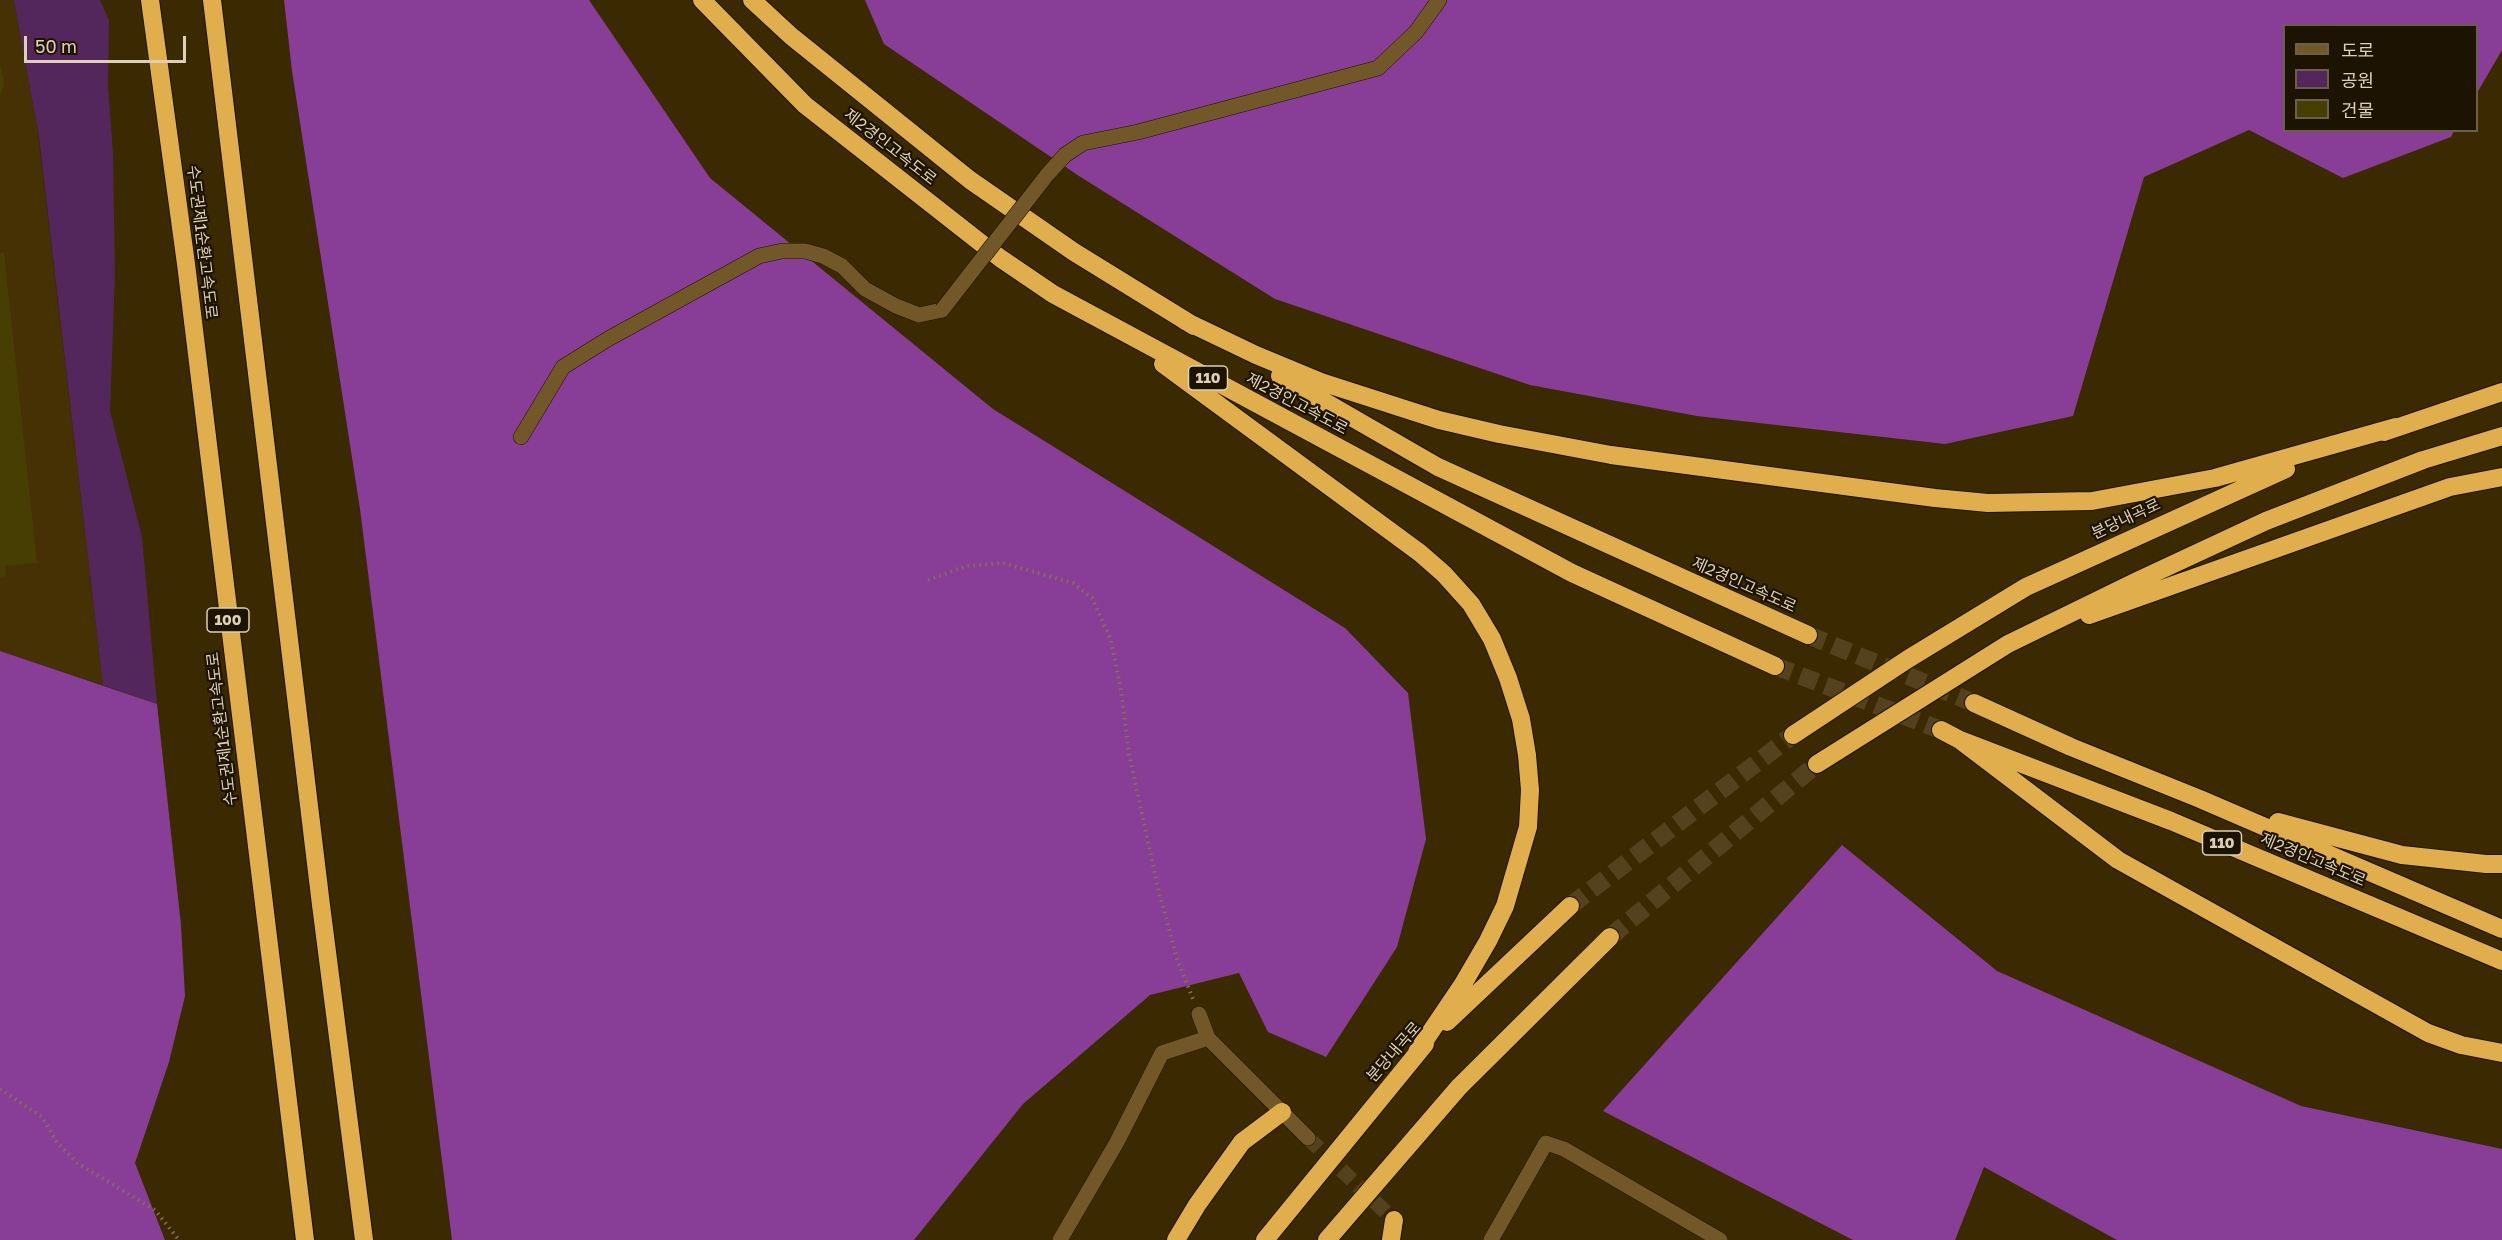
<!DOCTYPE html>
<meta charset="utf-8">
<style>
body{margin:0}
#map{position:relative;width:2502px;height:1240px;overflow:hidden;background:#3b2902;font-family:"Golos Text","Noto Sans KR",sans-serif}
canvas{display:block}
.legend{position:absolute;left:2283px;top:24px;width:195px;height:108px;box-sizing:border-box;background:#1d1302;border:2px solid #6a5f4b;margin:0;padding:8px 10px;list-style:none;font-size:18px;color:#ded0b8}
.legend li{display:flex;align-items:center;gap:12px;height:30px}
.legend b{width:30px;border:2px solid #6a5f4b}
.scale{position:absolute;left:24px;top:36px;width:162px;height:27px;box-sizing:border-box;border:3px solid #ded0b8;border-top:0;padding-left:8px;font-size:18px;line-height:21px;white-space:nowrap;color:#ded0b8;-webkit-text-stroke:4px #1d1302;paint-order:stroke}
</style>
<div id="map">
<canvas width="2502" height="1240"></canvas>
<ul class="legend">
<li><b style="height:8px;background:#725829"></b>도로</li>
<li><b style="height:16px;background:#53275c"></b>공원</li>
<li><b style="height:16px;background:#463e03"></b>건물</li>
</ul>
<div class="scale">50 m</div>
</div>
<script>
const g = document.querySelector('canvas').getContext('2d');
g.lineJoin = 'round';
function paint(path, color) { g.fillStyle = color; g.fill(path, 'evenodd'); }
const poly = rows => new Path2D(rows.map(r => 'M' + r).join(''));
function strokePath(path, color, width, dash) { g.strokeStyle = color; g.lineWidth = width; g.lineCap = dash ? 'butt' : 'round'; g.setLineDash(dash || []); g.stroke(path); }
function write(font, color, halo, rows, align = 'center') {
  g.font = font + ' "Golos Text","Noto Sans KR",sans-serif'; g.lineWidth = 4.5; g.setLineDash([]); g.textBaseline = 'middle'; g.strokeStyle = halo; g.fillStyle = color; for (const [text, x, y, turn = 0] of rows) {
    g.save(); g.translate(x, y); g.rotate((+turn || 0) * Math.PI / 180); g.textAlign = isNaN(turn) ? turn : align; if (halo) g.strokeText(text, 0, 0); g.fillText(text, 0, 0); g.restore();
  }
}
const built = poly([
 [0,0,14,0,37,127,103,685,0,651]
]);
const green = poly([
 [14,0,100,0,109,20,108,86,113,153,115,274,110,411,142,537,157,704,103,685,39,137]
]);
const forest = poly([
 [284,0,589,0,710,178,993,409,1345,628,1408,693,1426,839,1397,947,1326,1057,1268,1032,1239,973,1150,995,1023,1104,914,1240,452,1240,360,509,292,71],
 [865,0,2502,0,2502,50,2477,93,2476,26,2284,26,2284,130,2454,131,2451,137,2343,178,2249,130,2144,177,2073,416,1945,444,1697,416,1530,385,1275,299,1079,176,884,44],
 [0,651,157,704,181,925,185,996,169,1062,135,1163,165,1240,0,1240],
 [1842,845,1997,971,2301,1106,2502,1149,2502,1240,2117,1240,1984,1167,1955,1240,1853,1240,1603,1111]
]);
const building = poly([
 [0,63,4,84,0,96],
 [4,252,37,563,5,566,6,577,0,578,0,253]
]);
const minorTunnel = poly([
 [1308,1138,1394,1220]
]);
const highwayTunnel = poly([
 [1808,635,1974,703],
 [1775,666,1941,730],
 [1570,906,1793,735],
 [1610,937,1817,764]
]);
const path = poly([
 [928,580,966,566,1003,563,1073,583,1092,598,1111,640,1121,690,1129,754,1158,888,1177,959,1193,999],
 [0,1089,42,1117,56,1141,77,1163,155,1210,179,1240]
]);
const minor = poly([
 [1047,175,1065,155,1083,143,1138,132,1378,68,1416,32,1439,0],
 [521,437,563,367,608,339,759,256,782,251,805,251,823,256,842,266,865,289,896,306,919,315,942,310],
 [1208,1038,1308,1138],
 [1060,1240,1117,1142,1162,1053,1208,1038,1199,1014],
 [1491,1240,1546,1143,1564,1149,1720,1240]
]);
const highway = poly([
 [150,0,186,264,305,1240],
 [212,0,321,905,364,1240],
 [702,0,805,105,1000,258,1053,294,1572,573,1775,666],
 [752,0,791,36,970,180,1074,252,1194,326],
 [1185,321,1256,355,1321,382,1439,420,1499,434,1611,455,1935,498,1988,503,2092,501,2215,478,2396,427],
 [1163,364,1420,553,1444,574,1471,604,1492,639,1508,678,1521,719,1527,755,1530,790,1528,827,1505,906,1488,941,1463,984,1417,1052],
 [1280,376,1438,467,1808,635],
 [2384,432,2502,392],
 [2089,615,2450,487,2502,477],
 [1974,703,2071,747,2200,799,2502,929],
 [1941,730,1960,740,2171,821,2502,961],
 [1793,735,1908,659,2026,587,2286,469],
 [1960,740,2118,860,2428,1033,2461,1045,2502,1053],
 [1817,764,2008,644,2137,581,2266,521,2423,460,2502,436],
 [2278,822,2402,855,2486,864,2502,864],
 [1447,1022,1570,906],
 [1176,1240,1197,1205,1242,1142,1282,1112],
 [1265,1240,1425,1044],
 [1327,1240,1459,1087,1610,937],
 [1391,1240,1394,1220]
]);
const minorBridge = poly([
 [942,310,1047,175]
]);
const shields = [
 [1208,378,39],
 [228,620,42],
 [2222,843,39]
];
const shieldNames = [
 ["110",1208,378],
 ["100",228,620],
 ["110",2222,843]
];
const streetNames = [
 ["제2경인고속도로",890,147,38],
 ["수도권제1순환고속도로",202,242,83],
 ["제2경인고속도로",1297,404,28],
 ["분당내곡로",2126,519,-25],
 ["제2경인고속도로",1744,585,24],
 ["수도권제1순환고속도로",222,729,-97],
 ["제2경인고속도로",2313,860,23],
 ["분당내곡로",1394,1052,-49]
];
paint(built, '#463104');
paint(green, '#53275c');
paint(forest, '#883e96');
paint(building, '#463e03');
strokePath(minorTunnel, '#53421d', 15, [15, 8]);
strokePath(highwayTunnel, '#53421d', 18, [18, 9]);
strokePath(minor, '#1f1200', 16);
strokePath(highway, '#1f1200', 20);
strokePath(path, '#837353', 4, [1.5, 4.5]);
strokePath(minor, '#725829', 15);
strokePath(highway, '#e1ae4d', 18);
strokePath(minorBridge, '#1f1200', 16, []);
strokePath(minorBridge, '#725829', 15);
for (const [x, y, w] of shields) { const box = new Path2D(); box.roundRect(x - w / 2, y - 12, w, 24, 4.5); g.fillStyle = '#1d1302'; g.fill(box); strokePath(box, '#ded0b8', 1.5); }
write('bold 15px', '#ded0b8', null, shieldNames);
write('16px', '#ded0b8', '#1d1302', streetNames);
</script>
